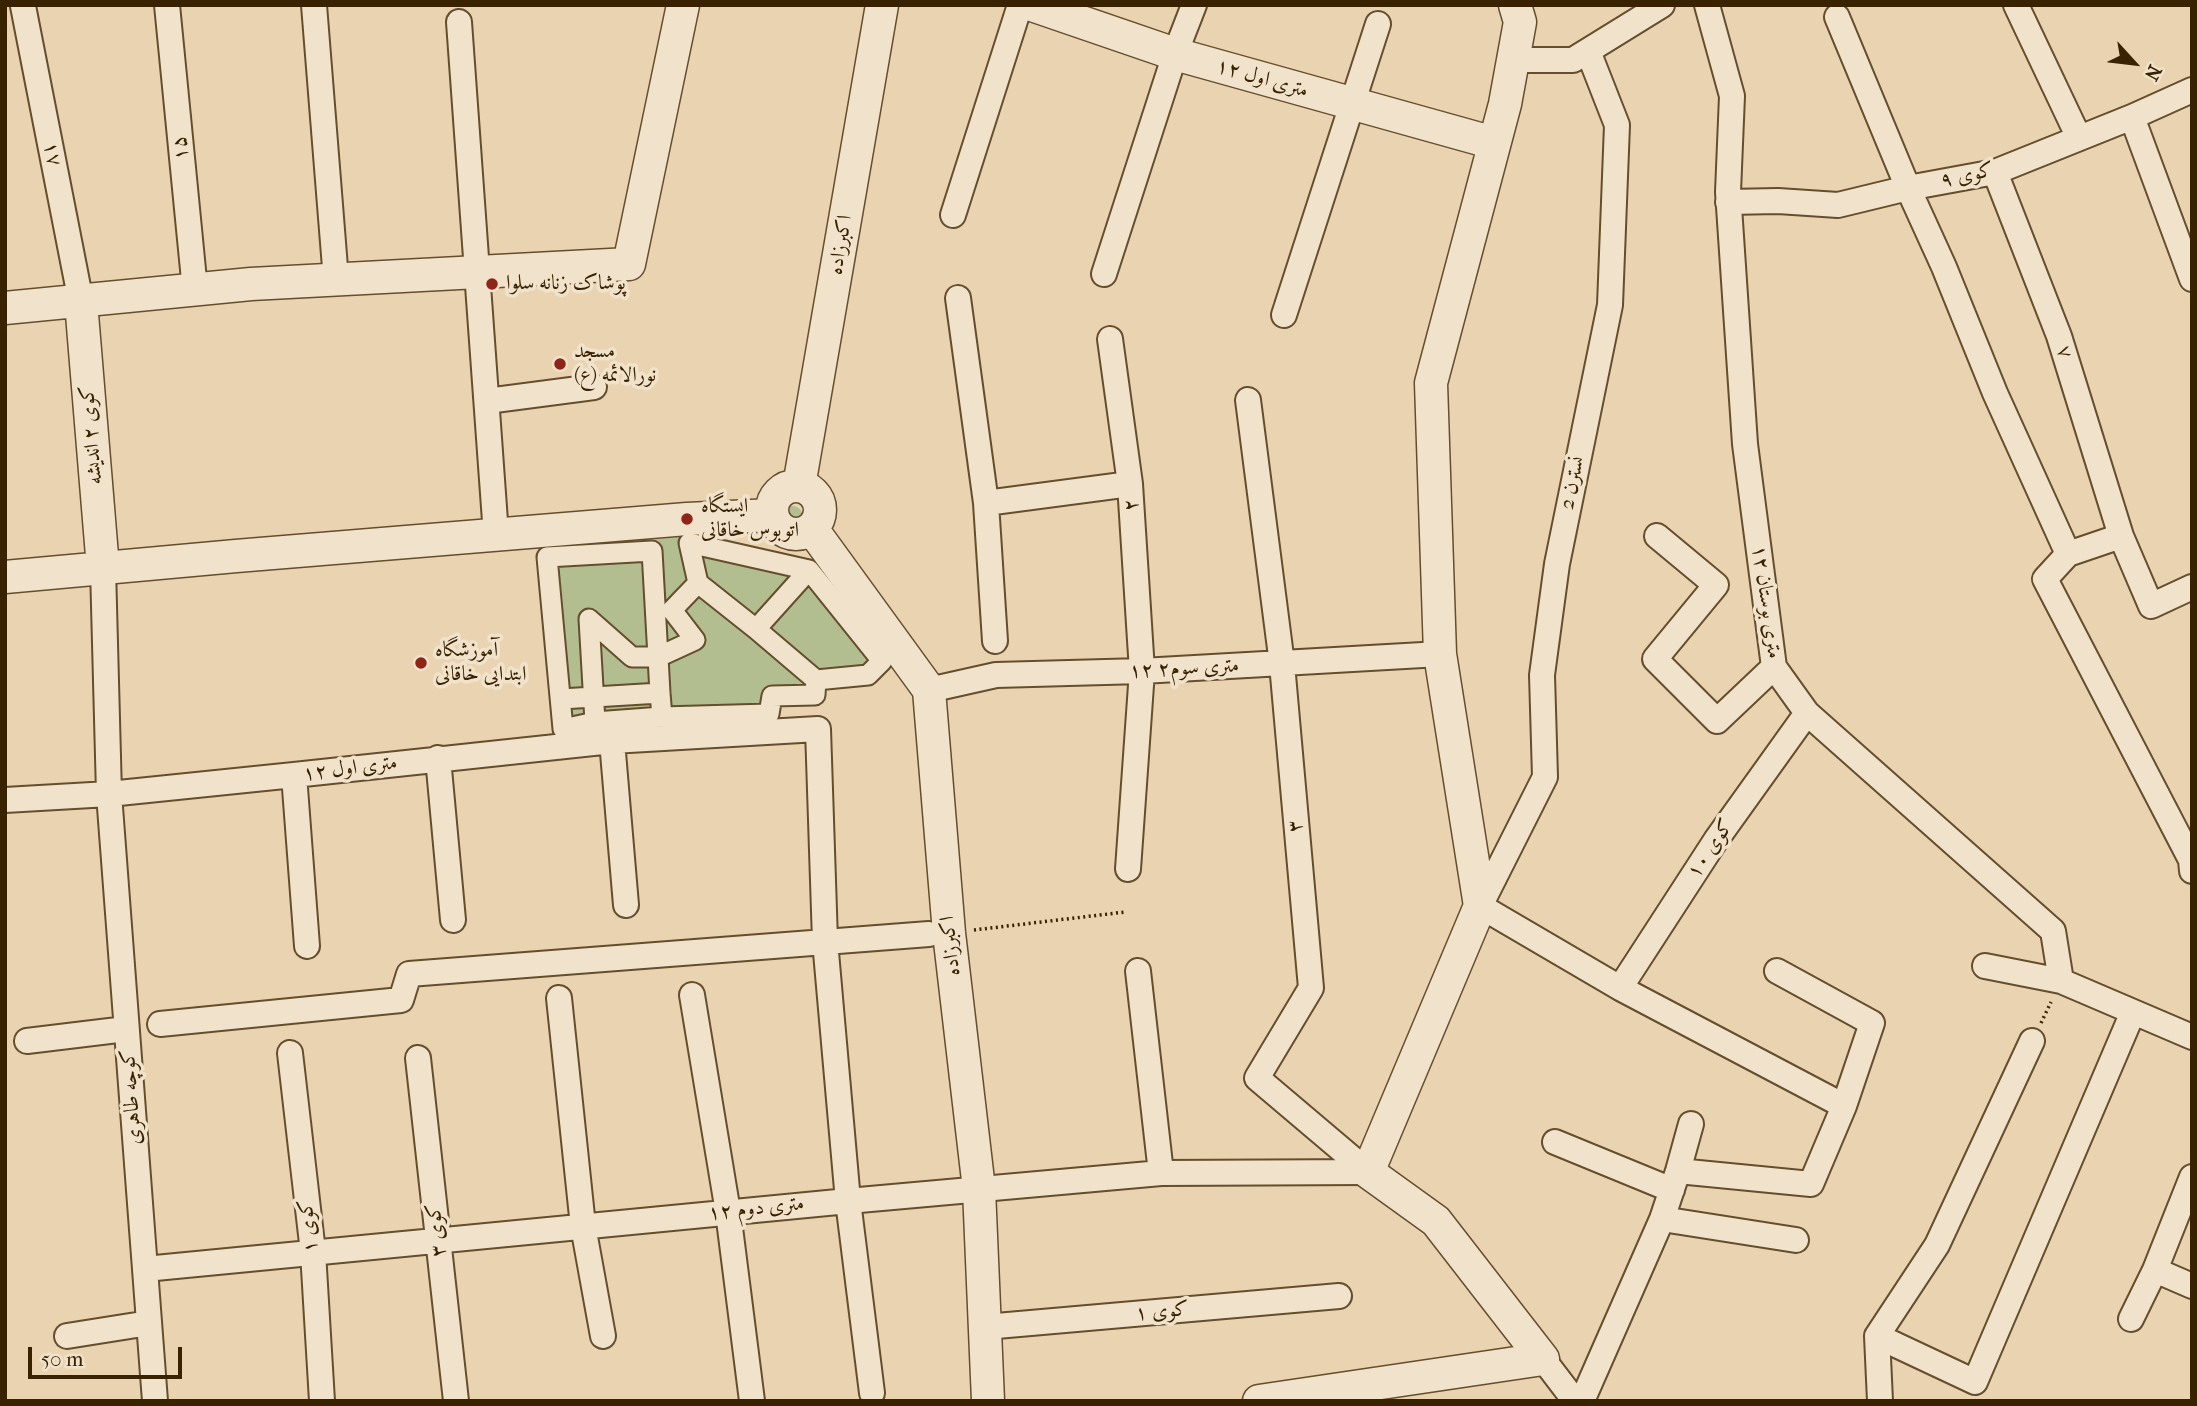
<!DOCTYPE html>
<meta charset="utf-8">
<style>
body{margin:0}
#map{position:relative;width:2197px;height:1406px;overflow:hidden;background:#ead3b0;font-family:"IM FELL French Canon",serif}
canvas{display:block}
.frame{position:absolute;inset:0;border:7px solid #382200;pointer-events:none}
.north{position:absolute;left:2099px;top:28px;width:70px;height:70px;-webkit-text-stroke:5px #f1e2cc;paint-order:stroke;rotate:117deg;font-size:19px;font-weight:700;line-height:28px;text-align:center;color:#382200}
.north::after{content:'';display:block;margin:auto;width:24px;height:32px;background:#382200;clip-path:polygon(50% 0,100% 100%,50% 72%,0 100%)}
.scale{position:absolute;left:28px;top:1347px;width:154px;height:32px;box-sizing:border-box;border:4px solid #382200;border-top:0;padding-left:9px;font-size:21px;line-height:24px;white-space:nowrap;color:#382200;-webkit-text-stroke:5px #f1e2cc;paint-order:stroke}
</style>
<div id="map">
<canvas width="2197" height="1406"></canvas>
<div class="frame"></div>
<div class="north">N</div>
<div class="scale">50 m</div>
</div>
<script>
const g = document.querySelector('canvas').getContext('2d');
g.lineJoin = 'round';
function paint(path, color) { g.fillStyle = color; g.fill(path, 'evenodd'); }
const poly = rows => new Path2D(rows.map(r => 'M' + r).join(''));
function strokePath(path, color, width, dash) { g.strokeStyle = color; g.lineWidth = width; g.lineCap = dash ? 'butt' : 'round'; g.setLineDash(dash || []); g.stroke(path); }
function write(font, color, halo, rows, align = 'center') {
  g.font = font + ' "IM FELL French Canon",Amiri,serif'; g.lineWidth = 7; g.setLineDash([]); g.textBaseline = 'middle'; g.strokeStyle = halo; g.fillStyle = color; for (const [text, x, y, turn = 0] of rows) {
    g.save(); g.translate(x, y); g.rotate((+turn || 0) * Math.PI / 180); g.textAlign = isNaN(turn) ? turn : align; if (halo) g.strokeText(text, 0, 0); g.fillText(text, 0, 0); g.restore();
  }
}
const green = poly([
 '781 517a11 11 0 1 1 22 0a11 11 0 1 1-22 0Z',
 [690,536,816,564,891,662,822,685,778,704,558,736,540,551]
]);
const path = poly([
 [974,930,1125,912],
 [2041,1023,2051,1002]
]);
const pedestrian = poly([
 [698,583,689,543,809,570],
 [756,629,809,570,882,661,868,675,816,680],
 [561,699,660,693],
 [595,722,589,619,632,657,658,657,695,640,672,610,698,583,756,629,816,680,815,695,772,696,769,714,662,717,595,722,563,729,547,557,652,551,658,657,660,693,662,717]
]);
const minor = poly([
 [167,5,195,290],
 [314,5,336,280],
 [1707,5,1732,96,1728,192,1745,444,1774,667,1807,713,2053,931,2061,981,2192,1037],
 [2016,5,2079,138],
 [23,6,81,302],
 [1837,17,1908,188,1944,267,1995,393,2068,554,2045,579,2191,860,2192,871],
 [459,22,496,535],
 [1588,51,1617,125,1610,305,1557,564,1542,675,1545,777,1480,906,1620,988,1844,1106,1811,1184,1678,1171],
 [1514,60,1573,60,1662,5],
 [2132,117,2192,279],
 [1995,172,2059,336,2121,536,2151,606,2192,587],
 [1728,202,1778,201,1838,205,1908,188,1995,172,2132,117,2192,90],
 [953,215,1020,5],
 [1104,274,1175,54,1194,5],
 [958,298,986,503,995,641],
 [1284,315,1378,24],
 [1110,339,1130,484,1142,671,1128,869],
 [1248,400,1282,664,1311,988,1257,1078,1368,1172],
 [487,401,594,387],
 [986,503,1130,484],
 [1657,536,1716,585,1655,659,1717,721,1774,667],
 [2068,554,2121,536],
 [103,568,109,794,155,1401],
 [929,690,996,675,1142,671,1440,654],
 [612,741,626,905],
 [438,758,453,920],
 [294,775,307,946],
 [5,800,109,794,294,775,612,741,818,729,825,941,848,1201,872,1393],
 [1985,966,2061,981],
 [1138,971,1161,1173],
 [1777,971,1872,1023,1844,1106],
 [1620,988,1716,840,1807,713],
 [692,995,728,1212,752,1401],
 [559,998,583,1226,603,1336],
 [160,1024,401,1000,409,974,929,934],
 [27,1041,126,1029],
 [290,1053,313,1252,322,1401],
 [418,1058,456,1401],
 [1555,1142,1672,1190],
 [1662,1219,1796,1240],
 [145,1269,848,1201,1161,1173,1368,1172],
 [2155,1270,2192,1286],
 [2131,1319,2155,1270,2192,1177],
 [985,1327,1339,1296],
 [67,1336,149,1323],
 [1877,1336,1937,1245,2032,1041],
 [1543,1359,1575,1401],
 [1582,1401,1662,1219,1678,1171,1691,1124],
 [1880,1401,1877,1336,1975,1382,2133,1012]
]);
const tertiary = poly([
 [1032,5,1175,54,1494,143],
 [81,302,103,568],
 [5,308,251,284,629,264,683,5],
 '772 510a24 24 0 1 1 48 0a24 24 0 1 1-48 0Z',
 [799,486,882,5],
 [812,529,929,690,949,933,979,1189,988,1401],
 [5,577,236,556,687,519,772,515],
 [1259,1401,1543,1359,1436,1221,1368,1172,1480,906,1440,654,1431,383,1505,104,1520,22,1515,5]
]);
const markers = [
 [492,284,7,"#8f2418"],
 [560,364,7,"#8f2418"],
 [687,519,7,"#8f2418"],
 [421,663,7,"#8f2418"]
];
const streetNames = [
 ["۱۲ متری اول",1262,79,16],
 ["۱۵",181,148,-96],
 ["۱۷",52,154,79],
 ["کوی ۹",1967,176,-12],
 ["اکبرزاده",841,245,-80],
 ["۷",2064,352,73],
 ["کوی ۲ اندیشه",92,435,-95],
 ["نسترن 2",1573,483,-78],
 ["۲",1132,505,-94],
 ["۱۲ متری بوستان",1766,602,82],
 ["۱۲ متری سوم۲",1184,669,-3],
 ["۱۲ متری اول",350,769,-7],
 ["۳",1296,826,-95],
 ["کوی ۱۰",1711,849,-56],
 ["اکبرزاده",951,946,-96],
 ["کوچه طاهری",132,1097,-94],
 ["۱۲ متری دوم",756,1209,-6],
 ["کوی ۱",309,1226,-96],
 ["کوی ۳",437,1230,-96],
 ["کوی ۱",1162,1312,-5]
];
const poiNames = [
 ["پوشاک زنانه سلوا",506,284],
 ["مسجد",574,352],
 ["نورالائمه (ع)",574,376],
 ["ایستگاه",701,507],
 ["اتوبوس خاقانی",701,531],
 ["آموزشگاه",435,651],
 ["ابتدایی خاقانی",435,675]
];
paint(green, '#b2be8f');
strokePath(pedestrian, '#644e2c', 23);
strokePath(minor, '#644e2c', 28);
strokePath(tertiary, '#644e2c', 35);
strokePath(path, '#382200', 3.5, [2, 3.5]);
strokePath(pedestrian, '#f1e2cc', 19);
strokePath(minor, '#f1e2cc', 24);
strokePath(tertiary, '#f1e2cc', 32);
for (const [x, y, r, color] of markers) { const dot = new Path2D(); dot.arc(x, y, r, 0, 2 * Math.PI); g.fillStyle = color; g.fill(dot); strokePath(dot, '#f1e2cc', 2.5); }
write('21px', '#382200', '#f1e2cc', streetNames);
write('21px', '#382200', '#f1e2cc', poiNames, 'left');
</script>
